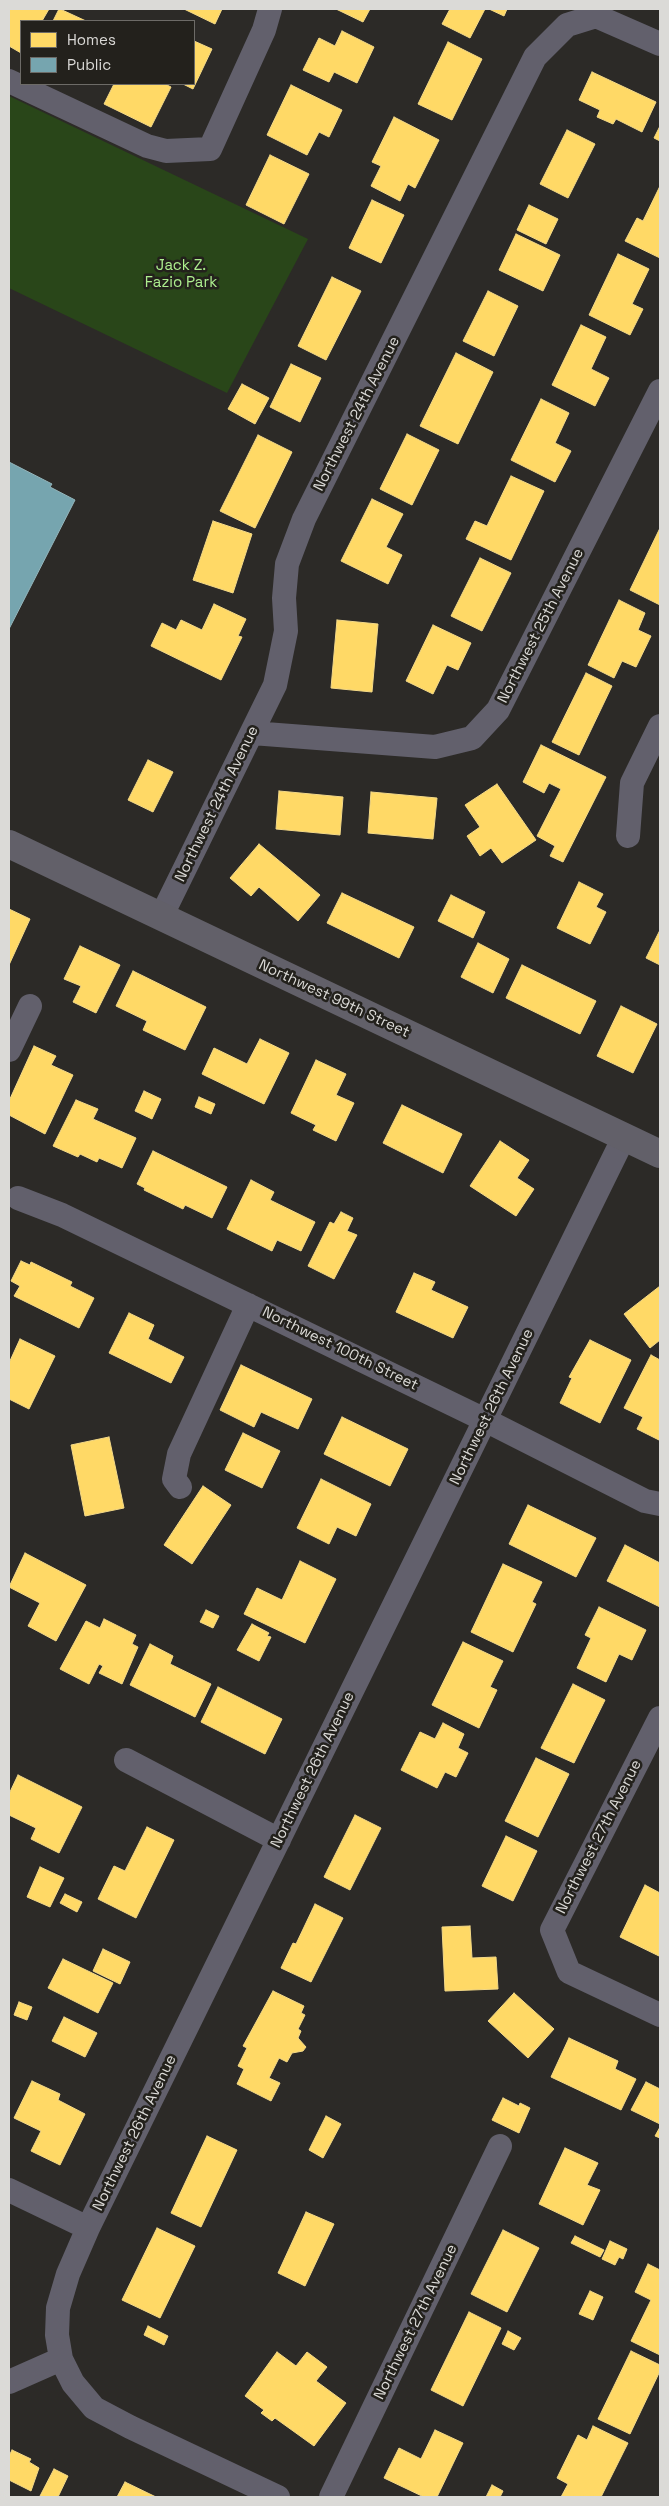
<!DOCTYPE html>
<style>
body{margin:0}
#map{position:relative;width:669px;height:2506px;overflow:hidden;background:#2c2a27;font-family:"Space Grotesk",sans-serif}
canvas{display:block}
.frame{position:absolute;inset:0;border:10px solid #dbdad7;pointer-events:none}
.legend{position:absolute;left:20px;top:20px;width:175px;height:65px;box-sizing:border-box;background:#23211c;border:1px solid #6d6b67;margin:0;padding:6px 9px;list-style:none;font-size:15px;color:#dbdad7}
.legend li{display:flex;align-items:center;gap:10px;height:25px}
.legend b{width:25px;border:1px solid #6d6b67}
</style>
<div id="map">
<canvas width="669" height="2506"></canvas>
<div class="frame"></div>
<ul class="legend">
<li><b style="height:14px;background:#ffd966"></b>Homes</li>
<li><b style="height:14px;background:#76a5af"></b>Public</li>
</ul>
</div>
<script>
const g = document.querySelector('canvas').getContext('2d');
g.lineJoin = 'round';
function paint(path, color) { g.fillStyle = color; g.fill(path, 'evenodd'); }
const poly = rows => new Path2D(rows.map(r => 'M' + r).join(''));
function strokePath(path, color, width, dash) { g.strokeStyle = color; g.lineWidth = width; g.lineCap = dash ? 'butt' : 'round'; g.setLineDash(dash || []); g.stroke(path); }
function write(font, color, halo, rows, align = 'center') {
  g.font = font + ' "Space Grotesk",sans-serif'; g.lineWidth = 5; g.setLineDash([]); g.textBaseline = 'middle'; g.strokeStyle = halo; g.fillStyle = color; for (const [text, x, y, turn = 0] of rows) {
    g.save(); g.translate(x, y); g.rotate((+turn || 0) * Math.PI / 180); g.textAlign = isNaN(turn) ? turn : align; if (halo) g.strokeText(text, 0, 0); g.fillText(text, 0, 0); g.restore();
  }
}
const green = poly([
 [9,96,308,239,227,393,9,288]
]);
const homes = poly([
 [9,9,49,9,42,21,21,21,21,53,9,46,9,9],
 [59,9,60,9,86,21,53,21,59,9],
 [184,9,222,9,215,24,184,9],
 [336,9,370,9,363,22,336,9],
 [450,9,485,9,470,38,442,24,450,9],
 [489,9,507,9,504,16,489,9],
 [342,31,374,47,357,83,334,72,329,82,303,70,319,38,335,46,342,31],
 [194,41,212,49,193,89,183,84,194,84,194,41],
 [448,42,482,59,452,120,418,104,448,42],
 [592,72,656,102,642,132,616,119,613,124,597,117,600,110,579,100,592,72],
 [114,84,165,84,171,87,151,127,104,104,114,84],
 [291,85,342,110,329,137,319,132,307,155,267,135,291,85],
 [394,117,439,140,415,188,408,184,400,201,371,186,381,166,372,162,394,117],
 [660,126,660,141,654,138,660,126],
 [567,130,595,144,568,198,540,184,567,130],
 [270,155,309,174,284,224,246,205,270,155],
 [660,186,660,258,625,241,637,218,643,221,660,186],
 [372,200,404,215,381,263,349,248,372,200],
 [529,205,558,219,546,244,517,230,529,205],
 [516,234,560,255,543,291,499,270,516,234],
 [618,254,649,269,632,304,643,309,630,335,589,315,618,254],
 [332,277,361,291,326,360,298,346,332,277],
 [488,291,518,306,494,356,463,341,488,291],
 [581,325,606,337,591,369,609,378,595,406,552,385,581,325],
 [456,353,493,372,458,444,420,426,456,353],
 [291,364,321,378,300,422,270,407,291,364],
 [242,384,269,398,255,424,228,409,242,384],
 [541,399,569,413,555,443,571,451,555,482,511,460,541,399],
 [407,434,439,450,412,505,380,489,407,434],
 [258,435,292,452,255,528,220,511,258,435],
 [511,476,544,491,511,560,466,539,475,521,487,526,511,476],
 [372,499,403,514,386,547,402,555,388,584,341,561,372,499],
 [213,521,252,534,233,593,193,580,213,521],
 [660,528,660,605,630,590,660,528],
 [480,558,511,573,482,631,451,616,480,558],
 [619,600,645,613,638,630,651,636,636,667,622,661,614,678,588,665,619,600],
 [214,604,246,619,238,636,242,637,221,680,151,646,162,623,176,630,181,620,202,630,214,604],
 [337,620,378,624,372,692,331,688,337,620],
 [433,625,471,643,458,670,447,665,433,694,406,681,433,625],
 [586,673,612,686,579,755,552,742,586,673],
 [541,745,606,777,563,862,550,856,555,846,537,836,561,789,549,783,544,793,523,782,541,745],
 [148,760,173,772,153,812,128,800,148,760],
 [497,784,536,840,502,863,491,848,480,856,467,836,480,827,465,805,497,784],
 [279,791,343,797,340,835,276,829,279,791],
 [371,792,437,798,433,839,368,833,371,792],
 [259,844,320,895,298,921,259,887,251,896,230,878,259,844],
 [579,882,603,894,596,907,606,912,590,944,557,928,579,882],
 [342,893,414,927,399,958,327,923,342,893],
 [451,895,485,912,473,938,438,921,451,895],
 [9,909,30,919,9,965,9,909],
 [660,930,660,965,646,958,660,930],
 [478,943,509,959,493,993,461,977,478,943],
 [80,946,120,965,96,1013,73,1002,81,986,64,979,80,946],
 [522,965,596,1001,580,1034,506,998,522,965],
 [133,971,206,1007,185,1050,143,1030,147,1021,116,1006,133,971],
 [621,1006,657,1024,633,1073,597,1056,621,1006],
 [260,1039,289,1053,264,1104,202,1074,214,1048,247,1064,260,1039],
 [34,1046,56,1056,51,1065,73,1075,45,1134,9,1115,9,1101,34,1046],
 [316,1060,346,1074,336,1095,354,1103,336,1141,313,1130,316,1125,291,1113,316,1060],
 [144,1091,161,1099,152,1119,135,1111,144,1091],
 [199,1097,215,1104,211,1114,195,1107,199,1097],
 [76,1100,98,1109,93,1119,136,1138,122,1168,99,1158,97,1162,80,1154,78,1157,53,1146,76,1100],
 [402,1105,462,1134,443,1173,383,1143,402,1105],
 [500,1141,529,1160,517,1178,534,1189,516,1216,470,1186,500,1141],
 [153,1151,227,1187,212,1218,185,1205,183,1209,144,1190,145,1188,137,1184,153,1151],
 [251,1180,274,1192,270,1200,315,1222,301,1251,277,1240,272,1251,227,1229,251,1180],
 [341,1212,353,1218,347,1231,357,1235,334,1279,308,1266,330,1222,334,1224,341,1212],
 [21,1261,30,1265,31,1262,72,1282,70,1286,94,1298,79,1328,14,1296,20,1286,11,1281,21,1261],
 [414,1273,435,1282,431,1290,468,1307,453,1338,396,1312,414,1273],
 [660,1286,660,1340,650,1348,624,1314,660,1286],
 [129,1313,154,1325,148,1339,184,1357,171,1383,109,1353,129,1313],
 [20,1339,55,1356,29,1409,9,1399,9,1363,20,1339],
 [590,1340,631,1360,600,1423,560,1403,572,1378,569,1377,590,1340],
 [651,1355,660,1360,659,1440,637,1429,643,1417,624,1408,651,1355],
 [241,1365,312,1399,298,1429,261,1412,254,1427,220,1410,241,1365],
 [342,1417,408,1449,390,1486,324,1454,342,1417],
 [243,1433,280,1451,262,1488,225,1470,243,1433],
 [109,1437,124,1508,85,1516,71,1445,109,1437],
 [321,1479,371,1504,356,1536,337,1527,329,1544,297,1528,321,1479],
 [203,1486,231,1505,192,1564,164,1545,203,1486],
 [528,1505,596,1538,576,1577,509,1544,528,1505],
 [625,1545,660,1563,660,1607,607,1581,625,1545],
 [25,1553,86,1585,56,1641,28,1626,40,1603,9,1587,25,1553],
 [300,1561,336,1579,305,1643,244,1614,257,1588,282,1600,300,1561],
 [503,1564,542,1582,532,1602,536,1604,513,1652,471,1632,503,1564],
 [599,1607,646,1630,632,1660,619,1654,606,1682,577,1668,591,1638,585,1635,599,1607],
 [206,1610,219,1616,213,1628,200,1622,206,1610],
 [104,1619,136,1635,132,1644,138,1647,122,1684,99,1673,103,1666,99,1664,89,1684,60,1669,86,1621,100,1628,104,1619],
 [252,1624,269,1633,267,1636,271,1637,259,1661,237,1650,252,1624],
 [463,1642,503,1661,490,1687,497,1690,479,1728,432,1705,463,1642],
 [150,1644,173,1656,170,1664,211,1684,195,1717,130,1685,150,1644],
 [573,1684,605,1700,574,1763,541,1748,573,1684],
 [218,1687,282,1719,265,1754,201,1722,218,1687],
 [443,1723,464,1734,458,1748,468,1753,456,1777,445,1772,437,1788,401,1770,420,1732,435,1739,443,1723],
 [536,1758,569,1774,538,1837,505,1821,536,1758],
 [18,1775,82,1807,59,1853,31,1839,36,1828,9,1815,9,1794,18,1775],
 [355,1815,381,1828,350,1890,324,1877,355,1815],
 [147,1827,174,1840,136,1918,98,1899,114,1866,125,1871,147,1827],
 [506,1836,537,1851,513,1901,482,1886,506,1836],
 [40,1867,64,1878,50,1907,27,1897,40,1867],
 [645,1885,660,1893,659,1956,620,1937,645,1885],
 [65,1894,82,1902,77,1912,60,1903,65,1894],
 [315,1904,343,1918,311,1982,281,1968,293,1943,296,1944,315,1904],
 [470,1926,472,1958,496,1957,498,1989,445,1991,442,1927,470,1926],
 [103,1949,130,1962,120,1984,93,1971,103,1949],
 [63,1959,113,1983,98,2013,48,1988,63,1959],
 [273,1991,304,2006,301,2013,305,2015,298,2029,301,2031,298,2038,306,2047,303,2051,292,2053,287,2062,279,2058,269,2078,280,2083,271,2101,237,2084,244,2069,238,2066,247,2048,243,2046,273,1991],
 [514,1993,554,2029,528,2058,488,2021,514,1993],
 [19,2002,32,2007,27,2020,14,2015,19,2002],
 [64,2017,97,2033,85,2057,52,2041,64,2017],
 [569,2038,618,2061,615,2069,636,2079,621,2110,551,2077,569,2038],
 [32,2081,60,2094,58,2100,85,2114,60,2165,31,2151,41,2131,14,2118,32,2081],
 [646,2082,660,2089,660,2124,631,2110,646,2082],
 [503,2098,519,2106,520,2103,530,2108,519,2133,492,2120,503,2098],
 [326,2116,341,2124,323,2158,309,2150,326,2116],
 [660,2127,660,2138,655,2136,660,2127],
 [207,2136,237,2150,201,2227,171,2213,207,2136],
 [565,2148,598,2163,587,2185,600,2190,583,2225,539,2204,565,2148],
 [306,2212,334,2224,305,2286,278,2273,306,2212],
 [157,2228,195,2246,160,2318,122,2300,157,2228],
 [503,2230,539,2248,507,2312,471,2294,503,2230],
 [575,2236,604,2250,600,2257,571,2243,575,2236],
 [610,2241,627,2249,623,2259,619,2257,615,2265,602,2259,610,2241],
 [648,2264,660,2270,660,2355,631,2341,651,2300,635,2292,648,2264],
 [590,2291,603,2297,593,2320,579,2314,590,2291],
 [469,2312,501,2328,463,2406,431,2390,469,2312],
 [148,2326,168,2336,164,2345,144,2335,148,2326],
 [508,2331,521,2338,514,2350,502,2344,508,2331],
 [631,2351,660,2365,660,2371,630,2434,598,2419,631,2351],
 [277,2352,296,2366,307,2352,327,2367,316,2381,346,2403,314,2446,275,2418,272,2421,261,2413,264,2410,245,2396,277,2352],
 [593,2426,628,2443,601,2497,561,2497,568,2484,557,2478,578,2435,587,2440,593,2426],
 [435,2430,463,2443,437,2497,424,2497,384,2478,399,2448,421,2459,435,2430],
 [12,2450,31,2459,29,2462,39,2468,31,2491,9,2480,9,2456,12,2450],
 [54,2469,68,2476,58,2497,44,2497,40,2496,54,2469],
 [125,2482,156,2497,117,2497,125,2482],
 [492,2485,503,2491,500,2497,486,2497,492,2485]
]);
const public = poly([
 [9,462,52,484,50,487,75,500,9,629,9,462]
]);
const minor = poly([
 [9,81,147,146,166,151,210,149,264,30,270,9],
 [252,733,435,747,472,738,498,710,660,391],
 [628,836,632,783,660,726],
 [161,917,275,685,286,631,284,598,287,564,304,519,535,57,567,25,596,16,660,44],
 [9,1050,30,1006],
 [18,1198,62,1215,485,1420,645,1501,660,1504],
 [180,1487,174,1479,179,1454,248,1305],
 [660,1718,552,1930,569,1972,660,2015],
 [126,1760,279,1840],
 [9,2190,88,2228],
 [9,2382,61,2359],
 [278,2497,130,2427,94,2408,73,2383,61,2359,57,2335,58,2308,68,2274,88,2228,624,1137],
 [331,2497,500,2146]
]);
const major = poly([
 [9,844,660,1154]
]);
const parkNames = [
 ["Jack Z.",181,266],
 ["Fazio Park",181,283]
];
const streetNames = [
 ["Northwest 24th Avenue",357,414,-63],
 ["Northwest 25th Avenue",541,626,-63],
 ["Northwest 24th Avenue",217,804,-64],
 ["Northwest 99th Street",334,999,25],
 ["Northwest 100th Street",340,1349,26],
 ["Northwest 26th Avenue",492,1407,-64],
 ["Northwest 26th Avenue",313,1770,-64],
 ["Northwest 27th Avenue",599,1837,-63],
 ["Northwest 26th Avenue",135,2133,-64],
 ["Northwest 27th Avenue",416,2322,-64]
];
paint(green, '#294619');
paint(homes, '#ffd966');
strokePath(homes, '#f4d988', 1);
paint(public, '#76a5af');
strokePath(public, '#94b5bb', 1);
strokePath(minor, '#62606c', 24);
strokePath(major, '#626069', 28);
write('15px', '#adee8e', '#23211c', parkNames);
write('15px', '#dbdad7', '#23211c', streetNames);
</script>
